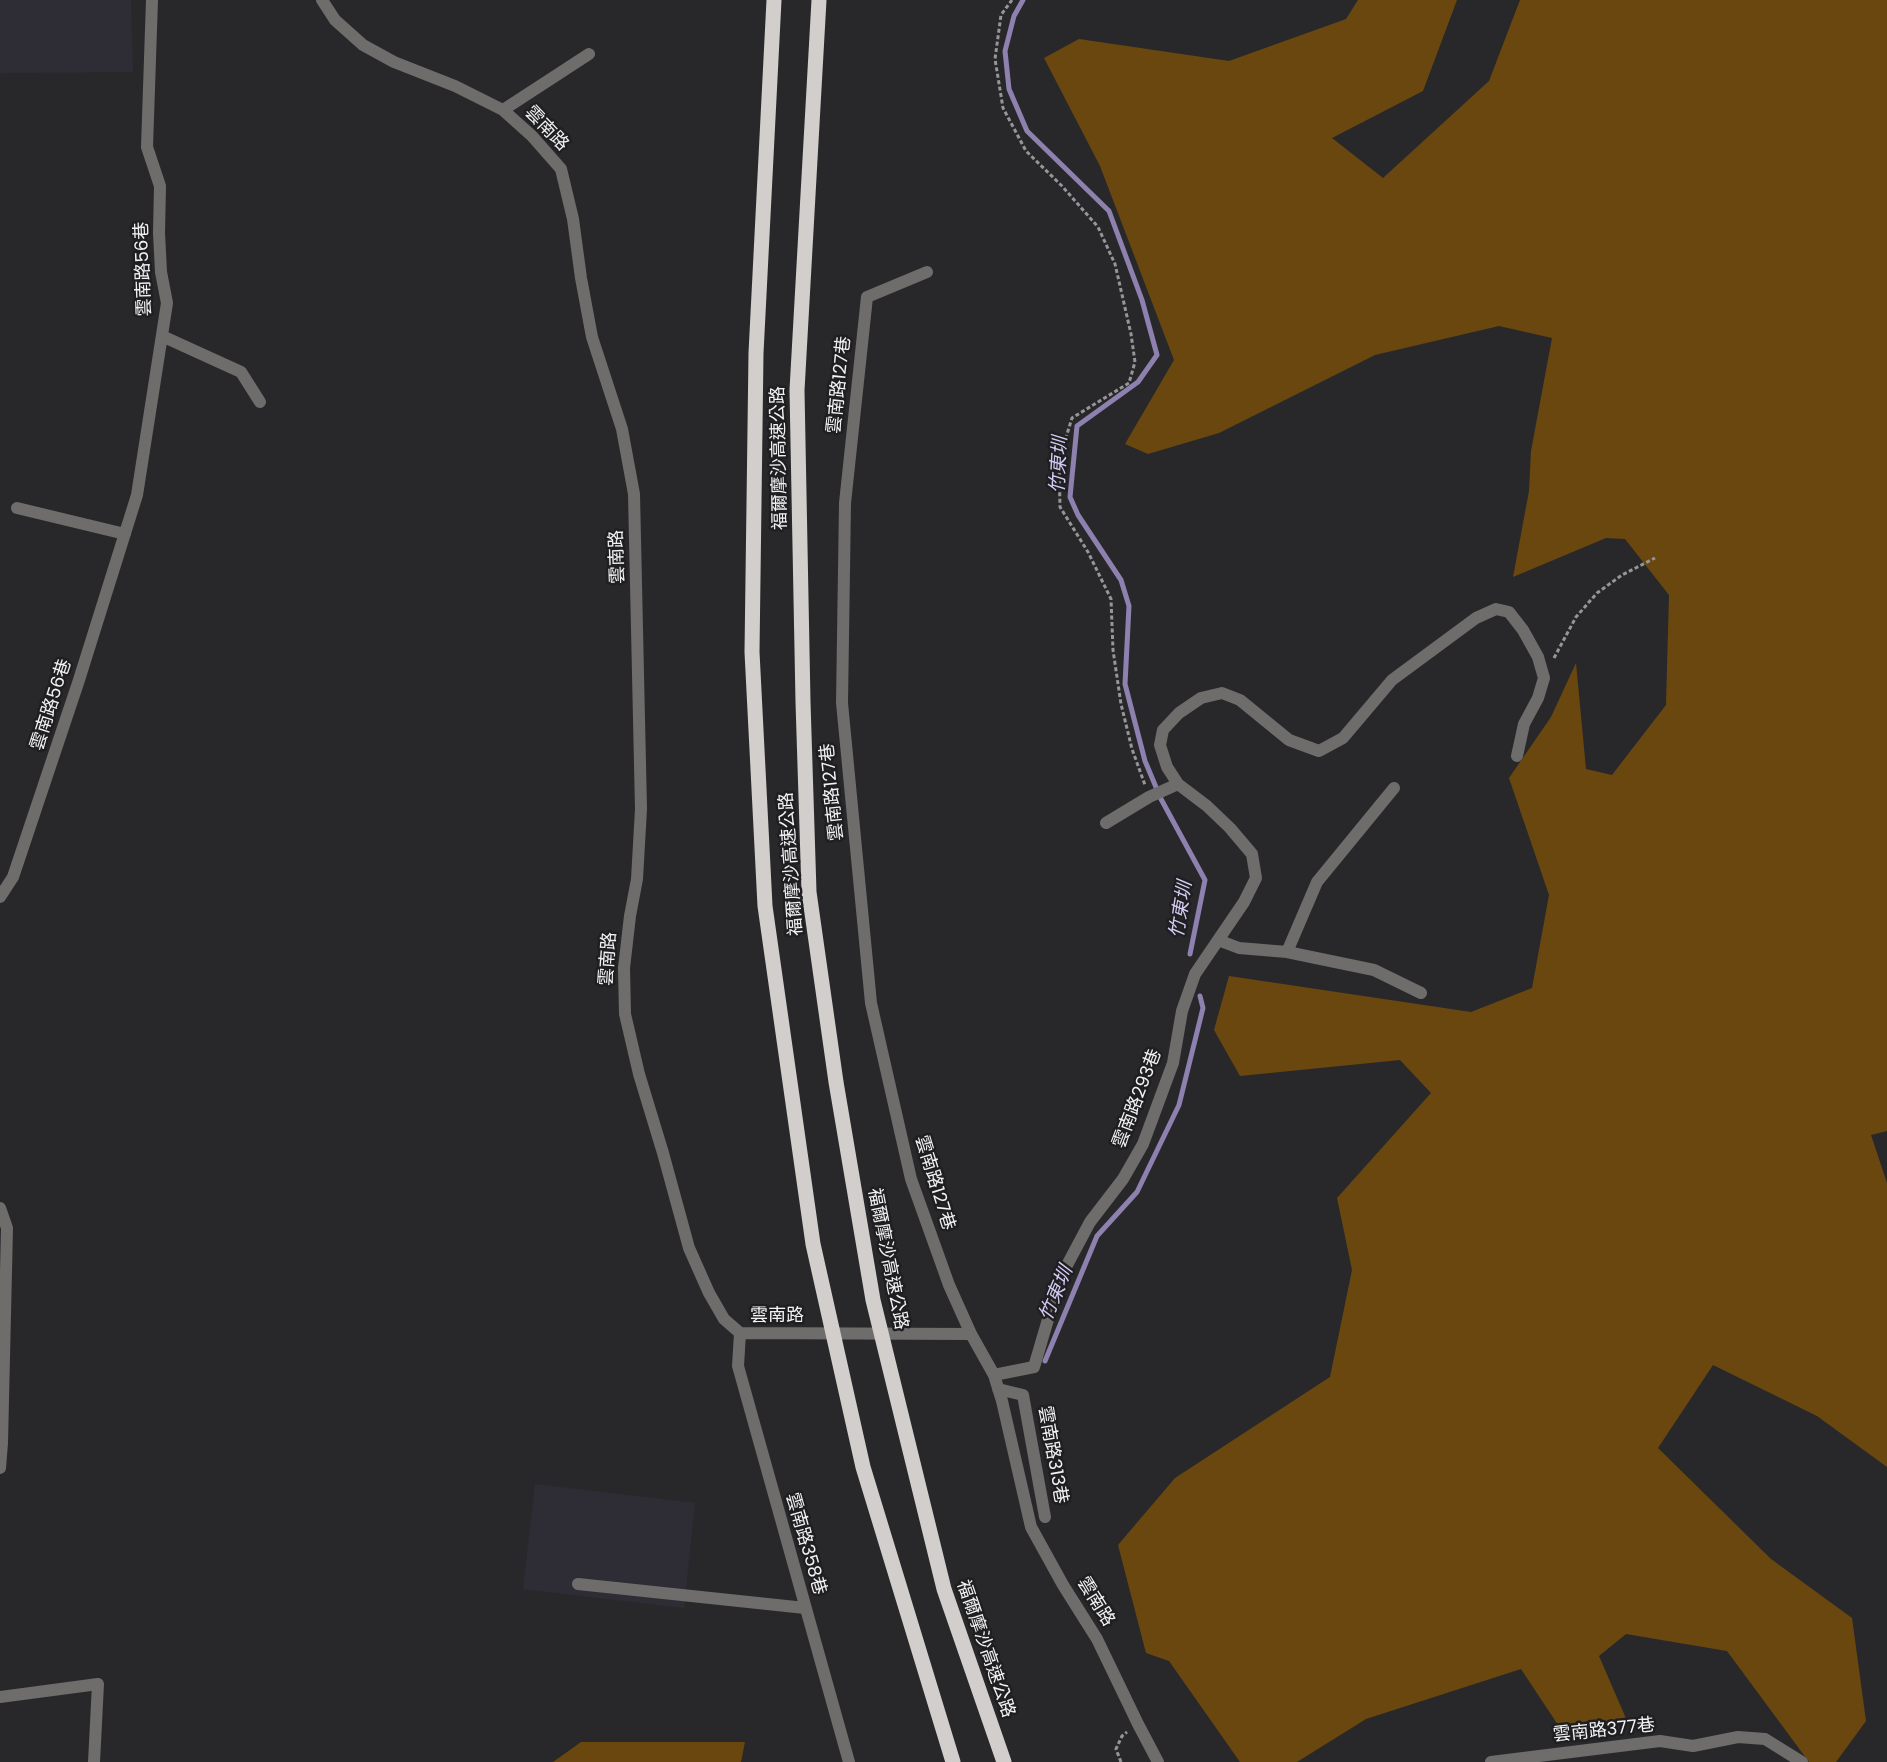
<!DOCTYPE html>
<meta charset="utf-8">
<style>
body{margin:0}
canvas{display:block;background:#28282a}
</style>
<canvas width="1887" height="1762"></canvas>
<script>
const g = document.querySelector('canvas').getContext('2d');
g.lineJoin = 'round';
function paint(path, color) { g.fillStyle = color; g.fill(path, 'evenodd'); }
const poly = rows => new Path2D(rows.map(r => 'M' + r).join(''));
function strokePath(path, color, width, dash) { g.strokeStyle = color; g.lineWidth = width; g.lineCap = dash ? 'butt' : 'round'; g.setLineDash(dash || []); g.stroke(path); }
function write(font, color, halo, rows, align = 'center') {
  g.font = font + ' Poppins,"Noto Sans TC",sans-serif'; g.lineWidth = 5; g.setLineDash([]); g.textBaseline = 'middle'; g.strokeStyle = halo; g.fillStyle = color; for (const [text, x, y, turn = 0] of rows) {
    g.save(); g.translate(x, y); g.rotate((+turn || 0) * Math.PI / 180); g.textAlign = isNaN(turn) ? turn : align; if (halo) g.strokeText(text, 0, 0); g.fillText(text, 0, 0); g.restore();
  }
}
const built = poly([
 [0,0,131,0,133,72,0,73],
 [535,1484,695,1503,684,1608,523,1589]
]);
const forest = poly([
 [1358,0,1457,0,1423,91,1332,138,1383,178,1489,81,1520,0,1887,0,1887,1131,1871,1135,1887,1183,1887,1467,1817,1416,1713,1365,1658,1448,1771,1559,1852,1618,1866,1721,1836,1762,1809,1762,1727,1651,1626,1634,1599,1656,1628,1723,1560,1728,1521,1669,1366,1719,1297,1762,1240,1762,1169,1661,1146,1653,1118,1545,1175,1478,1330,1377,1352,1270,1337,1198,1431,1093,1400,1060,1240,1076,1214,1030,1229,976,1471,1012,1532,988,1549,895,1509,778,1551,717,1576,663,1586,769,1612,775,1666,705,1669,595,1625,539,1606,538,1513,577,1529,491,1531,451,1552,338,1499,326,1375,355,1219,433,1148,454,1125,444,1174,360,1100,166,1044,58,1079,39,1229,61,1346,19],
 [581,1742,745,1742,741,1762,553,1762]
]);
const stream = poly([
 [1023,0,1014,16,1005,51,1009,89,1027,131,1109,211,1142,300,1157,355,1138,382,1077,426,1070,497,1078,515,1121,580,1129,606,1125,684,1145,761,1161,799,1205,880,1190,954],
 [1045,1361,1097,1236,1137,1192,1179,1105,1203,1008,1200,996]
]);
const path = poly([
 [1012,0,1001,15,995,59,1003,108,1026,151,1062,186,1098,227,1115,264,1131,334,1135,362,1129,383,1072,418,1059,460,1060,507,1088,552,1111,599,1113,650,1121,704,1132,749,1145,785],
 [1554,658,1576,617,1597,593,1622,575,1655,558],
 [1121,1762,1116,1749,1122,1736,1127,1732]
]);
const minor = poly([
 [322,0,335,20,363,45,394,62,455,86,503,110,532,136,561,169,573,219,581,278,592,337,622,429,634,494,641,809,637,879,630,916,624,968,625,1014,639,1074,663,1153,689,1248,709,1293,724,1319,740,1333,971,1334],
 [503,110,589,54],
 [927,272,867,297,845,503,842,703,871,1003,911,1179,949,1285,971,1334,994,1375,1002,1401,1031,1527,1063,1585,1097,1639,1138,1724,1158,1762],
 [162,336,241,372,260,402],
 [17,508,125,534],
 [1178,784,1167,767,1160,745,1163,730,1179,713,1201,698,1222,693,1240,700,1289,740,1319,751,1343,738,1392,680,1476,618,1496,609,1509,612,1523,630,1538,657,1544,678,1538,698,1524,724,1517,756],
 [0,897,13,877,79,680,137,495,167,303,161,272,159,233,160,186,147,147,152,0],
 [1218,940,1239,948,1287,952,1374,970,1421,993],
 [1287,952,1317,882,1394,788],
 [0,1208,7,1228,2,1443,0,1468],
 [740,1333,738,1366,849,1762],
 [994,1375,1034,1367,1049,1316,1066,1267,1090,1222,1123,1179,1143,1144,1173,1063,1182,1011,1195,974,1244,902,1256,878,1252,854,1230,828,1207,806,1178,784,1149,797,1106,823],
 [998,1389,1023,1395,1045,1517],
 [578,1584,805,1608],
 [0,1697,98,1684,94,1762],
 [1491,1762,1660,1741,1693,1746,1738,1737,1765,1739,1802,1762]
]);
const highway = poly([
 [774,0,756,353,752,652,765,906,813,1244,863,1467,953,1762],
 [819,0,797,390,803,702,809,892,836,1082,873,1300,944,1589,1004,1762]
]);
const streetNames = [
 ["雲南路",546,129,46],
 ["雲南路56巷",144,269,-92],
 ["雲南路127巷",840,385,-84],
 ["福爾摩沙高速公路",780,458,-91],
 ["雲南路",618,557,-92],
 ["雲南路56巷",52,705,-72],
 ["雲南路127巷",833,792,-96],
 ["福爾摩沙高速公路",792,864,-94],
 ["雲南路",609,959,-86],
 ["雲南路293巷",1138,1099,-69],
 ["雲南路127巷",934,1183,73],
 ["福爾摩沙高速公路",887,1259,79],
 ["雲南路",777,1316],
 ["雲南路313巷",1052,1455,80],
 ["雲南路358巷",805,1544,74],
 ["雲南路",1095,1602,58],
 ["福爾摩沙高速公路",985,1649,71],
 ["雲南路377巷",1604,1731,-6]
];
const waterNames = [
 ["竹東圳",1060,465,-87],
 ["竹東圳",1182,910,-81],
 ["竹東圳",1057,1294,-67]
];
paint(built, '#2e2c35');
paint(forest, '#69470f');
strokePath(stream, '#8e81af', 5);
strokePath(path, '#969698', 3, [4, 2.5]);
strokePath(minor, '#6e6d6c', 12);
strokePath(highway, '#d1cecb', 15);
write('18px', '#f2f2f4', '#1f1e21', streetNames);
write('italic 19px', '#d4cbf2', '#1f1e21', waterNames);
</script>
